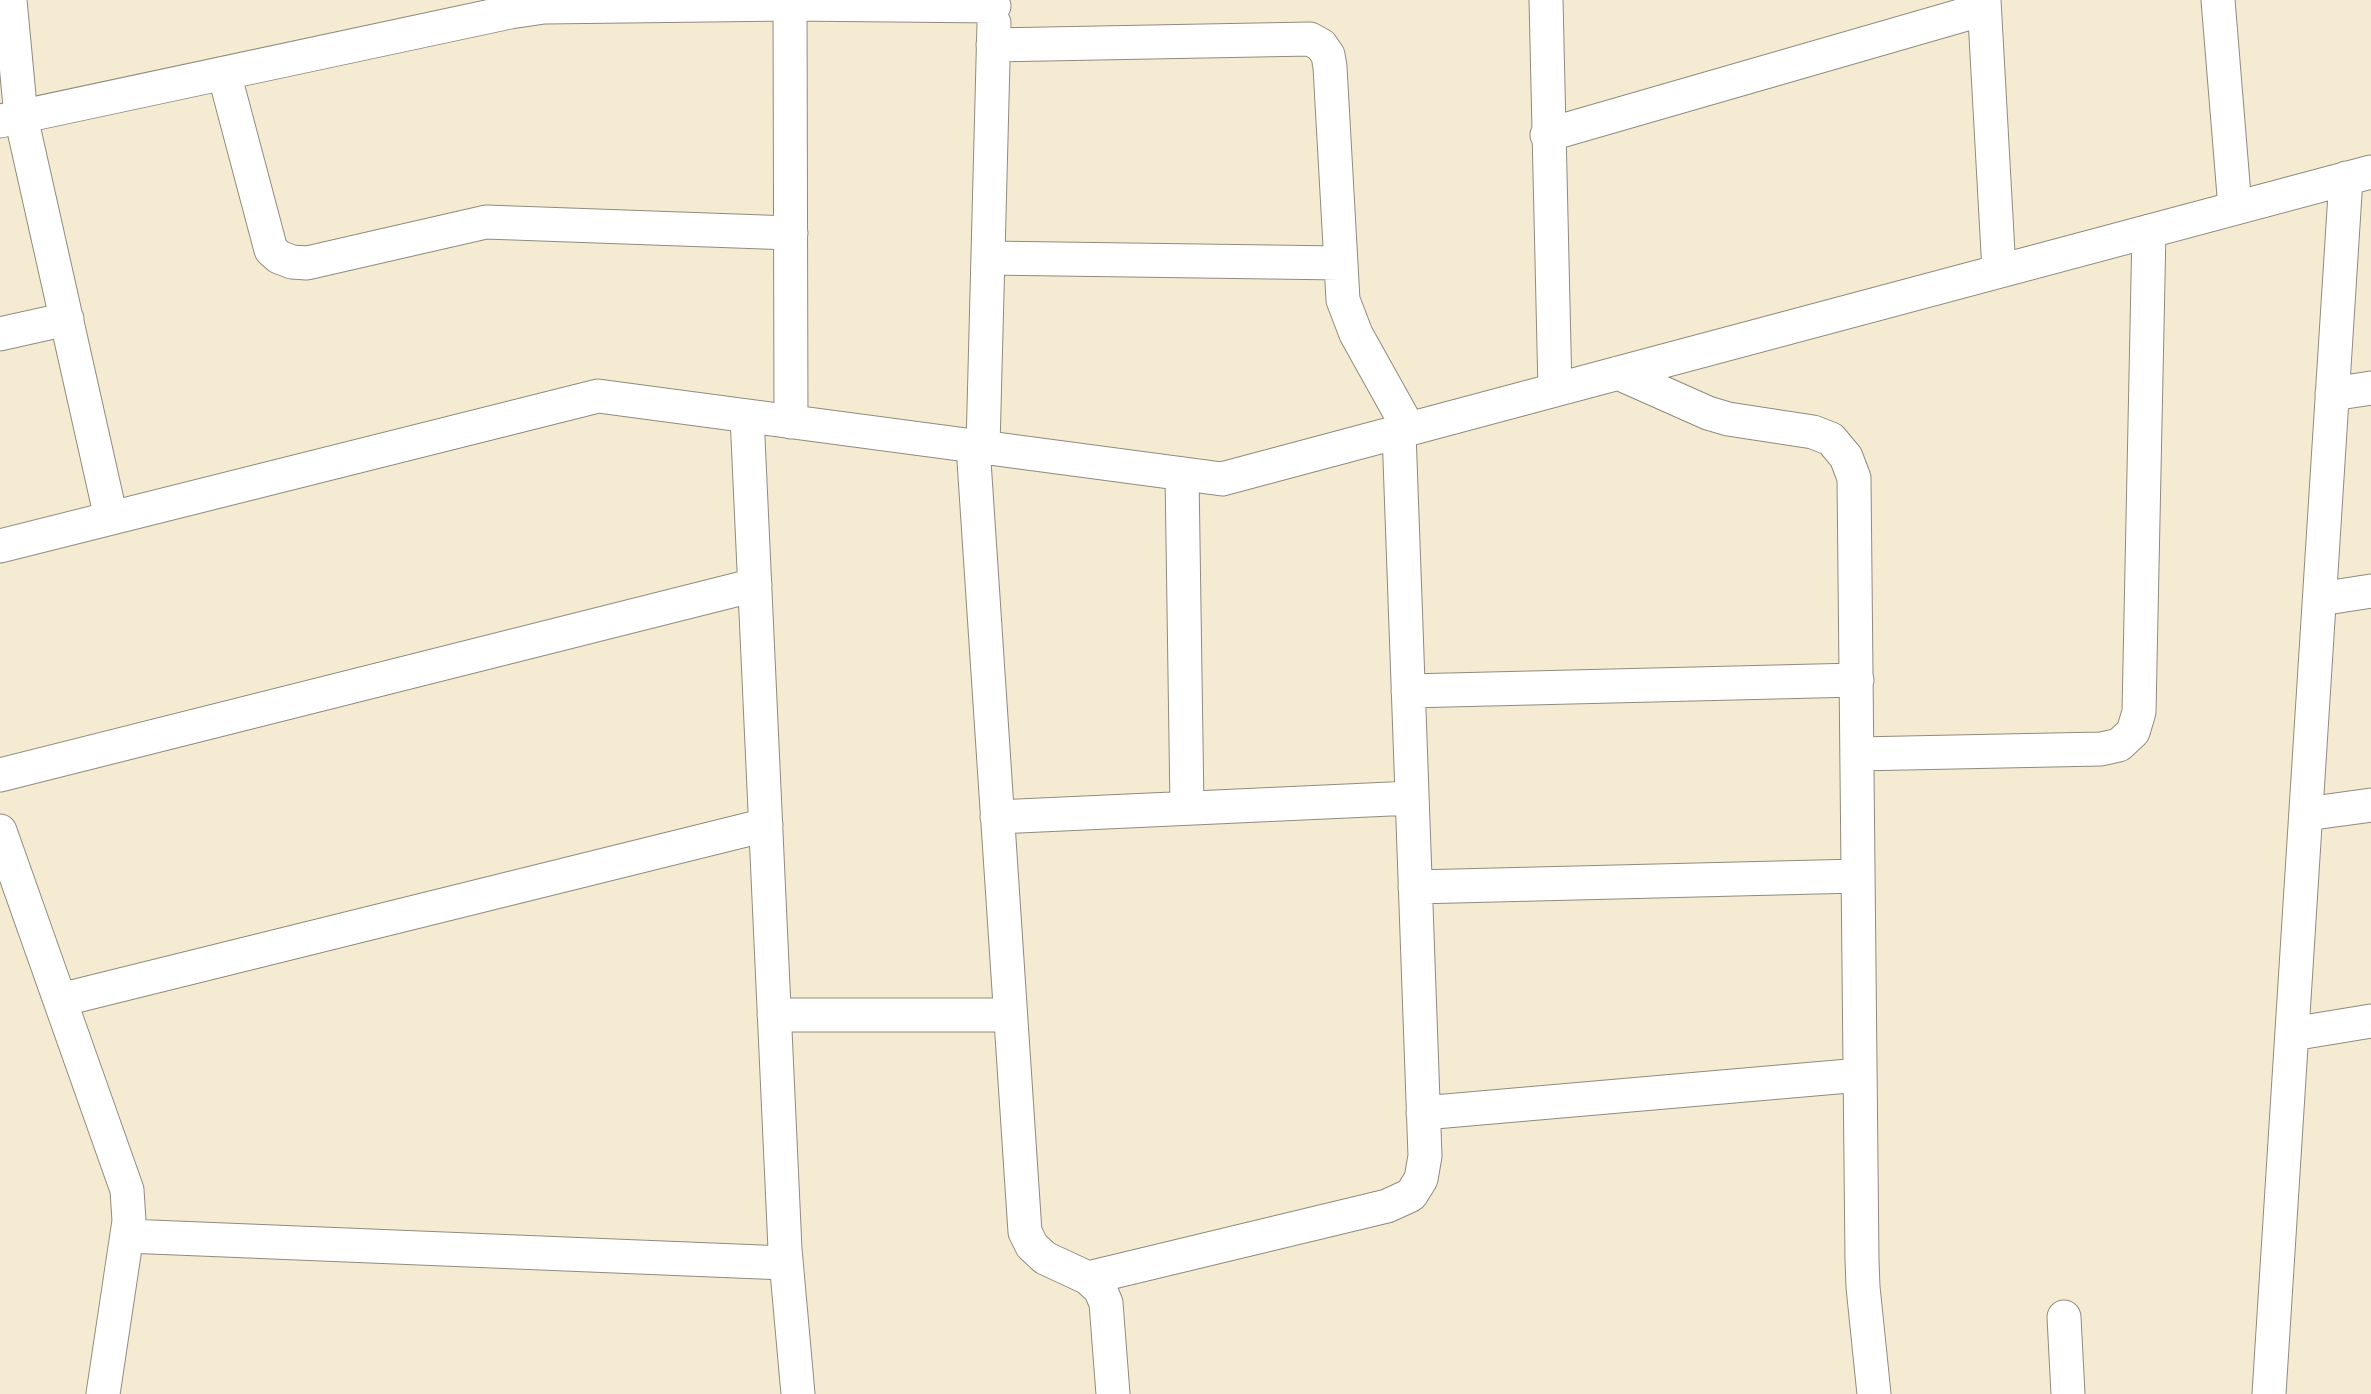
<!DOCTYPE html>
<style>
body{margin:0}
canvas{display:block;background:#f4ebd2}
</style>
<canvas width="2371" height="1394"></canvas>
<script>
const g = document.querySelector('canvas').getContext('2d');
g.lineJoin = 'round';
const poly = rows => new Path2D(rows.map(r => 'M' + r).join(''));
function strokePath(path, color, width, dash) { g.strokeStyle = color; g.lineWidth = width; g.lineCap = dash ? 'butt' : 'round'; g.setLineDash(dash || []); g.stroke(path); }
const street = poly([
 [10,0,21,117,111,518],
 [790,0,791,422],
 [1546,0,1555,390],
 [1984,0,1999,271],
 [2218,0,2235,208],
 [993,45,1310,39,1321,45,1328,55,1330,67,1343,300,1356,334,1409,429],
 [224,73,271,250,279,257,292,262,307,263,486,222,791,233],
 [0,121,510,12,544,7,790,4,994,6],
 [1547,135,1984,9],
 [988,258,1341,263],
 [0,334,67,319],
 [1618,373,1708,413,1728,419,1813,432,1831,439,1846,457,1854,478,1862,1260,1863,1287,1874,1394],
 [2332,394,2371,388],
 [747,416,785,1249,798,1394],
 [973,446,1025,1232,1032,1246,1045,1258,1088,1278,1100,1289,1106,1303,1113,1394],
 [983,447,994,23],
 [1182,474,1187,808],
 [0,546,598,396,1222,479,2371,172],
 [2320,599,2371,591],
 [1408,691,1857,680],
 [1857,754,2101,749,2119,745,2133,732,2139,712,2149,231],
 [0,775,755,585],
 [2306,814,2371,805],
 [997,817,1412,798],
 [0,831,127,1190,129,1221,103,1394],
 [1415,887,1858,876],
 [60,1000,766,825],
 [774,1015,1009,1015],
 [2292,1034,2371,1021],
 [1423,1113,1860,1075],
 [127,1236,785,1263],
 [1088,1278,1387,1206,1411,1195,1421,1179,1425,1156,1399,432],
 [2064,1317,2068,1394],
 [2269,1394,2346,178]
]);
strokePath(street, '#908b7e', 35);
strokePath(street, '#fff', 33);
</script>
